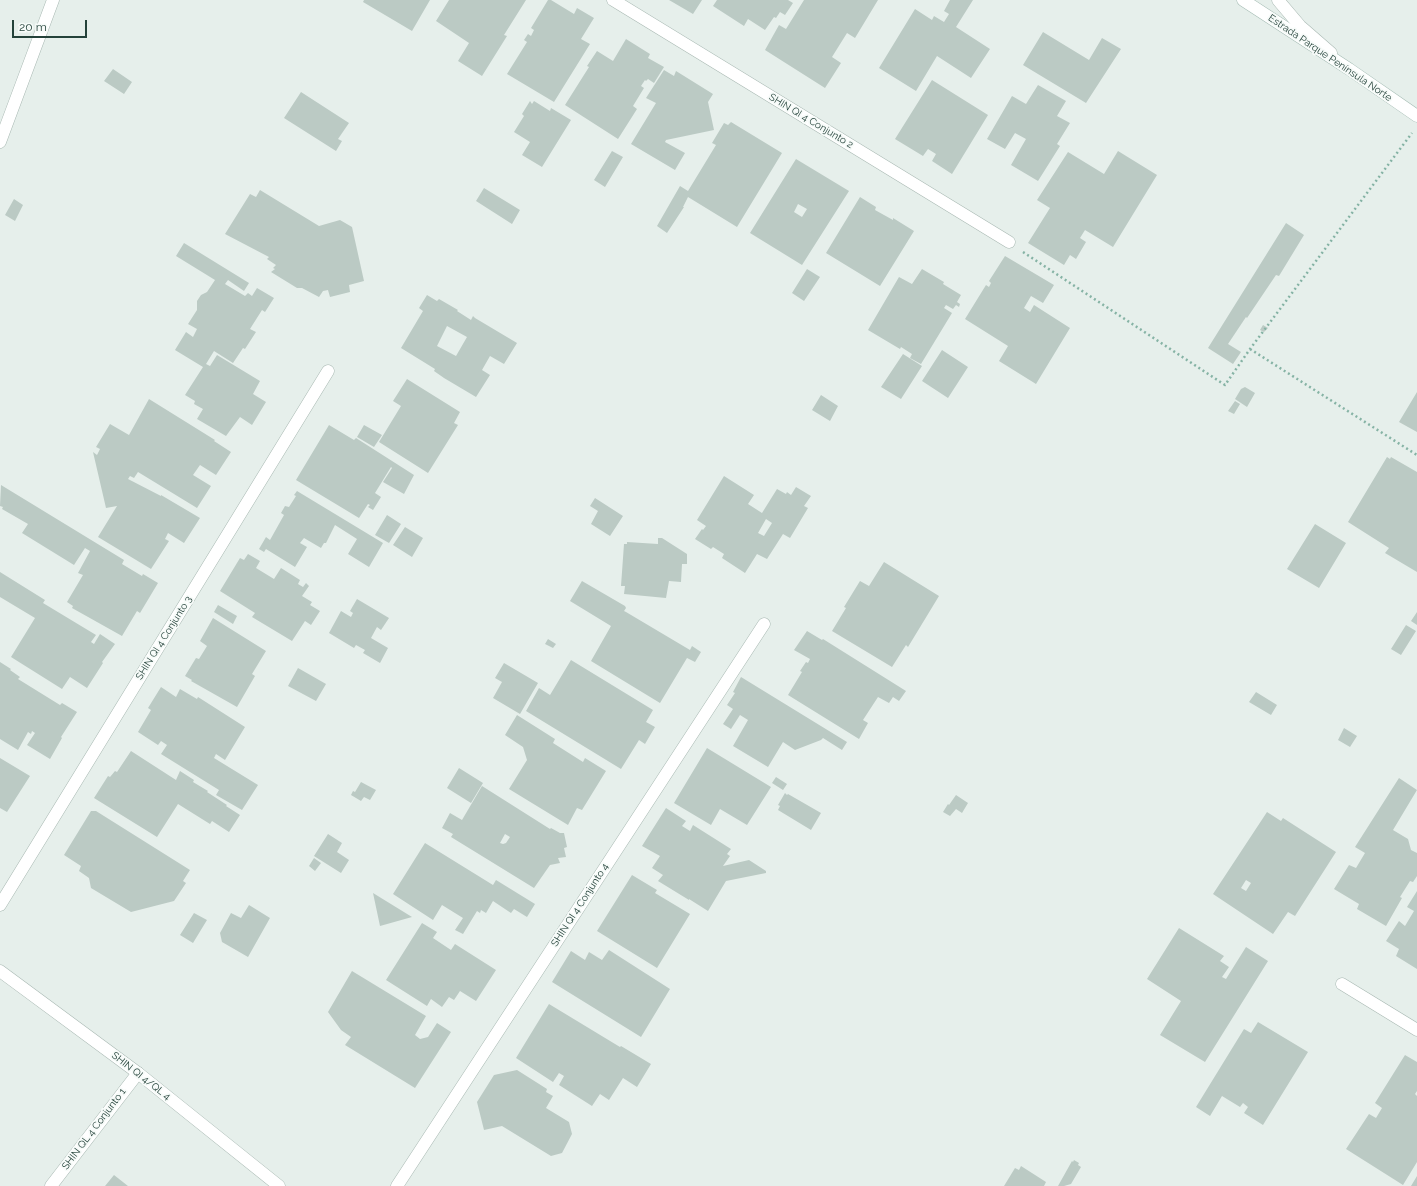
<!DOCTYPE html>
<meta charset="utf-8">
<style>
body{margin:0}
#map{position:relative;width:1417px;height:1186px;overflow:hidden;background:#e6efeb;font-family:Raleway,sans-serif}
canvas{display:block}
.scale{position:absolute;left:12px;top:20px;width:75px;height:18px;box-sizing:border-box;border:2px solid #24423a;border-top:0;padding-left:5px;font-size:12px;line-height:14px;white-space:nowrap;color:#24423a;-webkit-text-stroke:3px #f7fbf9;paint-order:stroke}
</style>
<div id="map">
<canvas width="1417" height="1186"></canvas>
<div class="scale">20 m</div>
</div>
<script>
const g = document.querySelector('canvas').getContext('2d');
g.lineJoin = 'round';
function paint(path, color) { g.fillStyle = color; g.fill(path, 'evenodd'); }
const poly = rows => new Path2D(rows.map(r => 'M' + r).join(''));
function strokePath(path, color, width, dash) { g.strokeStyle = color; g.lineWidth = width; g.lineCap = dash ? 'butt' : 'round'; g.setLineDash(dash || []); g.stroke(path); }
function write(font, color, halo, rows, align = 'center') {
  g.font = font + ' Raleway,sans-serif'; g.lineWidth = 3.5; g.setLineDash([]); g.textBaseline = 'middle'; g.strokeStyle = halo; g.fillStyle = color; for (const [text, x, y, turn = 0] of rows) {
    g.save(); g.translate(x, y); g.rotate((+turn || 0) * Math.PI / 180); g.textAlign = isNaN(turn) ? turn : align; if (halo) g.strokeText(text, 0, 0); g.fillText(text, 0, 0); g.restore();
  }
}
const building = poly([
 [364,0,430,0,412,31,363,2],
 [449,0,526,0,504,35,507,36,482,76,458,61,469,43,436,21],
 [548,0,551,0,574,14,577,8,594,18,581,39,590,44,554,102,507,74,527,42,524,40,528,34,531,36,534,30,531,28],
 [669,0,702,0,693,14],
 [717,0,788,0,793,3,785,15,780,12,776,18,774,17,765,30,748,19,744,26,713,6],
 [804,0,878,0,855,38,847,33,832,57,841,63,825,88,765,50,779,25,786,29],
 [950,0,973,0,956,27,990,49,971,78,937,56,916,91,879,68,915,9,932,20,934,16,944,22,949,14,944,11],
 [1043,32,1089,60,1102,38,1121,49,1086,103,1023,65],
 [626,39,650,54,648,58,664,67,654,83,648,79,646,81,645,80,641,86,644,88,633,106,637,109,618,139,565,105,589,67,587,66,597,51,613,61],
 [113,69,132,82,124,94,104,81],
 [664,70,674,76,676,71,713,94,708,102,714,130,666,140,665,142,685,153,675,170,631,144,656,103,646,98],
 [932,80,988,115,952,174,932,161,936,154,928,149,923,156,895,139],
 [1038,85,1066,101,1057,116,1070,123,1057,144,1060,146,1038,181,1011,165,1026,139,1015,133,1005,149,987,139,1012,96,1026,104],
 [301,92,349,123,338,139,342,141,336,151,284,118],
 [530,101,532,104,534,101,550,111,551,108,571,120,542,167,522,155,530,142,514,132,524,116,522,114],
 [731,122,782,153,737,227,688,197,683,207,684,207,667,233,657,226,680,186,688,191,716,145,712,143,724,123,728,125],
 [612,151,623,157,605,187,594,180],
 [1118,151,1157,175,1113,247,1085,230,1080,238,1086,242,1076,259,1070,255,1064,265,1028,243,1050,208,1037,200,1068,152,1104,174],
 [796,159,849,191,802,265,750,233],
 [798,204,807,209,802,217,794,212],
 [484,188,520,210,512,224,476,201],
 [260,190,319,226,340,220,352,227,364,281,349,285,350,292,330,297,328,290,323,291,319,297,302,288,297,288,271,272,275,269,273,268,276,265,267,259,269,257,225,234,250,194,256,197],
 [860,197,876,207,875,210,893,220,893,218,914,231,880,286,826,253],
 [14,199,23,205,15,221,5,215],
 [1286,223,1304,235,1279,276,1276,275,1247,318,1246,317,1228,344,1241,352,1233,364,1208,348],
 [184,243,249,283,244,291,228,280,225,284,245,296,248,293,252,296,257,288,274,298,265,312,262,310,250,329,256,332,245,349,243,348,233,363,214,351,206,364,210,366,217,355,260,381,253,394,266,402,252,425,240,417,226,436,197,419,203,409,194,404,195,401,185,395,203,367,175,350,186,332,193,337,197,329,188,324,197,310,197,301,201,295,207,292,215,280,176,256],
 [1005,256,1054,285,1043,303,1031,296,1024,308,1030,312,1034,305,1070,328,1036,384,999,361,1008,346,965,319,986,285,989,287,991,283,989,281],
 [807,269,820,277,804,301,792,293],
 [922,269,944,282,943,284,961,295,957,302,960,304,959,307,956,305,953,309,946,305,944,308,952,313,921,364,910,358,912,354,901,347,900,349,868,330,899,277,912,284],
 [427,295,437,301,439,299,458,310,457,311,471,320,473,316,475,318,517,343,504,364,490,356,482,370,490,375,476,397,444,378,434,371,435,369,401,348,423,311,419,308],
 [447,326,467,337,456,356,437,346],
 [1263,325,1268,328,1264,332,1260,330],
 [942,350,968,367,948,398,922,381],
 [903,354,922,366,901,399,881,387],
 [407,379,460,412,454,423,458,425,428,473,379,442,401,406,393,401],
 [1245,387,1255,393,1247,407,1235,399,1241,389],
 [1417,392,1417,432,1399,422],
 [821,395,838,406,830,421,812,410],
 [149,399,215,440,214,441,231,452,216,475,200,465,193,475,211,486,197,508,138,472,134,478,130,476,128,479,161,496,161,495,200,518,184,543,168,533,165,539,169,541,151,569,98,537,117,506,106,508,93,452,97,455,100,449,96,447,110,424,129,435],
 [1235,401,1240,404,1234,414,1228,411],
 [329,425,354,440,356,438,414,475,404,494,383,482,392,468,391,467,375,493,381,497,373,510,368,507,370,505,368,504,359,518,296,480],
 [364,425,382,435,374,447,357,437],
 [1387,457,1390,459,1391,457,1417,472,1417,572,1385,553,1389,548,1348,522],
 [724,476,754,495,748,504,762,513,777,489,786,494,787,492,791,495,796,487,811,496,804,506,808,508,790,538,783,534,767,559,757,554,745,573,722,558,724,554,713,547,711,549,695,539,702,529,703,530,706,526,697,520],
 [766,519,772,523,764,536,758,533],
 [1,485,124,560,122,564,142,576,143,574,158,583,140,613,137,611,122,636,72,608,73,606,67,602,83,575,78,573,90,551,85,548,74,565,22,533,28,524,2,509,3,507,0,506],
 [297,491,383,543,369,567,348,554,357,539,335,525,326,543,324,543,321,548,304,538,300,543,307,547,295,567,266,549,264,552,259,549,266,537,270,540,284,515,281,513,285,506,289,507,296,496,294,495],
 [595,498,623,516,610,536,591,524,598,511,590,506],
 [387,515,401,524,389,543,375,535],
 [1315,524,1346,543,1319,588,1287,569],
 [405,527,423,538,412,557,393,545],
 [658,538,662,538,687,554,687,564,682,564,681,582,669,581,666,598,624,594,625,586,621,586,624,544,627,544,627,542,658,544],
 [248,554,260,561,256,568,274,579,281,568,300,580,298,584,303,587,306,583,309,586,302,596,312,602,310,605,320,611,311,625,305,621,292,641,252,617,255,613,220,591,240,558,244,560],
 [884,562,939,596,908,647,906,645,892,667,832,631,846,608,844,607,860,581,869,586],
 [0,572,45,600,43,603,96,635,91,642,94,644,100,634,115,644,102,662,103,663,87,688,70,677,62,689,11,657,35,618,0,597],
 [582,581,625,606,626,608,624,611,626,612,690,650,692,646,701,652,695,662,687,658,660,703,591,661,611,626,570,601],
 [357,599,389,618,381,630,377,627,371,638,388,648,380,663,363,653,365,650,356,645,354,648,329,633,341,611,351,617,353,613,350,611],
 [218,605,237,616,233,624,214,612],
 [1417,612,1417,625,1411,621],
 [213,618,266,651,252,674,255,676,237,707,191,681,192,680,185,676,196,658,199,659,207,646,200,641],
 [1406,625,1416,631,1401,655,1391,649],
 [807,631,822,640,823,639,906,691,899,701,893,697,889,703,878,697,863,720,868,723,859,739,788,695,802,672,800,671,806,662,808,663,810,659,794,650],
 [548,639,556,644,553,648,545,644],
 [571,660,653,710,646,722,655,727,645,744,639,740,621,769,526,711,539,688,550,695],
 [0,662,11,669,10,670,20,677,18,679,60,705,62,703,77,712,61,737,62,738,50,759,27,745,35,733,32,731,31,734,28,732,18,750,0,739],
 [504,663,538,683,520,714,493,698,502,682,495,678],
 [298,668,326,684,316,701,288,686],
 [741,677,847,742,842,750,823,738,821,740,795,750,783,742,768,767,733,746,748,720,740,715,731,729,723,724,733,709,727,705,735,693,733,692],
 [161,687,176,697,180,689,197,699,198,697,245,727,225,760,216,754,214,758,258,785,242,810,216,795,219,790,161,754,167,745,161,741,158,745,138,732,151,710,148,708],
 [1256,692,1277,705,1271,715,1249,702],
 [517,715,555,739,553,743,583,762,585,758,606,771,582,810,577,808,568,825,509,789,527,760,523,747,505,735],
 [1344,728,1357,736,1350,747,1338,740],
 [707,748,771,787,747,825,720,809,711,825,674,803],
 [131,751,176,780,180,771,194,780,193,782,208,791,207,792,227,805,226,806,240,815,229,832,212,821,210,824,178,804,157,837,94,798,108,776,110,777,115,771,117,772],
 [0,758,30,776,7,812,0,808],
 [459,768,483,783,471,803,447,788],
 [776,777,787,784,783,790,772,783],
 [1399,778,1417,790,1393,830,1408,839,1411,850,1417,853,1417,876,1413,882,1410,881,1400,897,1402,898,1386,926,1357,909,1359,904,1334,889,1349,865,1356,868,1365,853,1355,847],
 [361,782,376,790,370,800,364,797,361,801,351,795,353,791,355,792],
 [482,786,550,829,551,828,560,833,564,833,567,847,564,848,566,857,558,858,560,863,550,865,534,888,451,837,453,834,442,828,450,813,462,820],
 [505,834,510,837,506,843,503,844,500,843],
 [785,793,787,795,788,794,821,813,811,830,778,810,780,806,778,805],
 [956,795,968,803,962,813,956,809,950,816,943,812,948,804,949,805],
 [666,808,686,821,682,826,690,831,693,825,731,849,727,854,730,856,723,866,749,860,766,871,766,873,726,881,708,911,689,899,689,900,658,881,663,875,652,868,660,856,642,846],
 [91,811,96,811,190,870,183,881,186,883,174,901,131,912,91,888,89,878,79,871,81,866,64,855],
 [1267,812,1281,821,1283,818,1336,852,1295,916,1288,912,1273,934,1213,894],
 [1246,880,1251,883,1246,891,1241,888],
 [328,834,342,843,337,852,349,860,341,873,314,856],
 [425,843,493,885,496,880,535,904,527,917,514,909,511,913,493,901,486,913,481,910,480,913,477,911,463,934,455,930,463,918,442,905,433,920,393,894],
 [314,858,321,863,315,871,309,866],
 [632,875,657,890,655,893,690,914,657,968,597,931],
 [1417,891,1417,969,1396,956,1399,949,1386,941,1399,921,1405,926,1414,911,1407,907],
 [373,893,412,917,380,926],
 [249,905,270,918,248,957,222,942,220,933,231,913,241,918],
 [194,913,207,920,193,943,180,935],
 [422,923,437,932,433,938,451,950,455,944,496,970,476,1001,460,991,454,1000,449,997,442,1007,431,999,427,1006,386,980],
 [1179,928,1224,956,1220,961,1229,967,1222,977,1226,979,1246,947,1268,961,1205,1062,1160,1035,1181,1001,1147,979],
 [609,950,670,989,641,1037,552,982,571,951,585,960,589,952,602,960],
 [352,971,426,1016,415,1035,420,1039,428,1037,437,1023,451,1032,415,1088,345,1045,351,1037,341,1030,328,1012],
 [549,1004,620,1047,621,1046,651,1064,637,1087,623,1078,609,1100,600,1094,592,1106,559,1085,564,1076,559,1073,553,1082,516,1058],
 [1258,1022,1308,1052,1263,1125,1244,1113,1248,1107,1243,1103,1240,1107,1222,1096,1210,1116,1196,1107,1244,1029,1251,1033],
 [1405,1055,1417,1062,1417,1091,1415,1094,1417,1096,1417,1162,1403,1185,1346,1149,1369,1114,1376,1118,1382,1108,1375,1103],
 [517,1070,547,1089,546,1092,553,1096,546,1108,569,1122,572,1134,562,1153,551,1156,502,1126,484,1130,477,1102,494,1075],
 [1074,1160,1079,1163,1078,1165,1081,1167,1071,1184,1064,1186,1058,1186,1072,1161,1073,1162],
 [1021,1166,1046,1182,1044,1186,1004,1186,1015,1168,1019,1170],
 [114,1175,128,1186,105,1186],
 [1417,1176,1417,1186,1411,1186]
]);
const path = poly([
 [1023,252,1225,385,1250,349,1412,133],
 [1250,349,1417,455]
]);
const service = poly([
 [1278,0,1300,26,1331,53]
]);
const minor = poly([
 [613,0,1009,242],
 [0,905,328,371],
 [1342,984,1417,1030],
 [51,1186,138,1073],
 [397,1186,764,624]
]);
const tertiary = poly([
 [0,142,53,0],
 [0,971,138,1073,279,1186]
]);
const secondary = poly([
 [1243,0,1349,69,1417,116]
]);
const streetNames = [
 ["Estrada Parque Península Norte",1330,58,34],
 ["SHIN QI 4 Conjunto 2",811,121,31],
 ["SHIN QI 4 Conjunto 3",164,638,-58],
 ["SHIN QI 4 Conjunto 4",580,905,-57],
 ["SHIN QI 4/QL 4",141,1076,38],
 ["SHIN QL 4 Conjunto 1",94,1129,-53]
];
paint(building, '#bbcac4');
strokePath(service, '#a8b8b2', 13);
strokePath(minor, '#a8b8b2', 13);
strokePath(tertiary, '#a8b8b2', 13);
strokePath(secondary, '#a4bbb3', 13);
strokePath(path, '#86b3a5', 2.5, [2, 3]);
strokePath(service, '#fff', 12);
strokePath(minor, '#fff', 12);
strokePath(tertiary, '#fff', 12);
strokePath(secondary, '#fff', 12);
write('10px', '#24423a', '#f7fbf9', streetNames);
</script>
